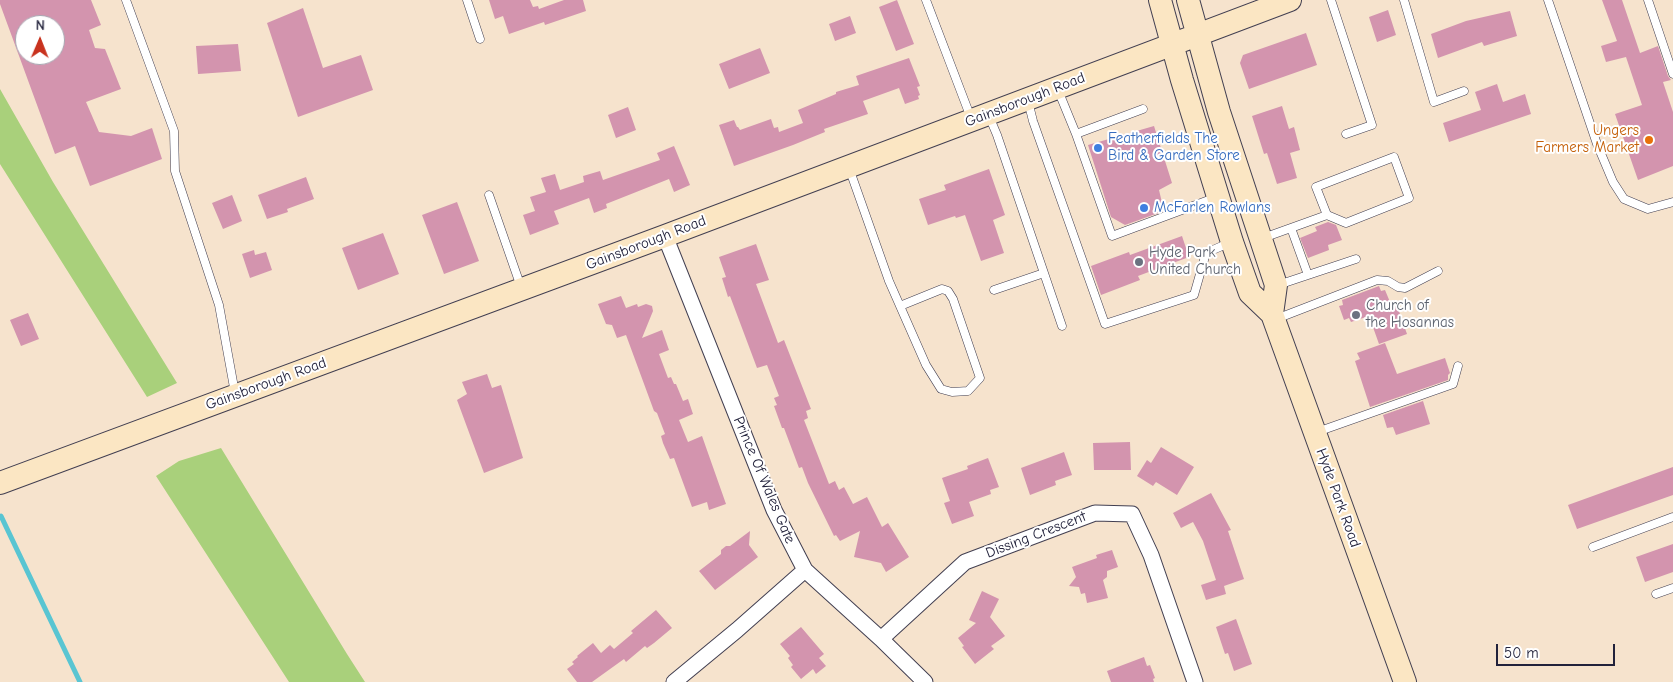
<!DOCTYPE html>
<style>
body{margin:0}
#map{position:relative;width:1673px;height:682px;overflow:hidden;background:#f6e3cd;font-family:"Comic Neue",sans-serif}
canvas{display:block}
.north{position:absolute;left:15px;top:15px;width:50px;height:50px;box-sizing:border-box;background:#fff;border:1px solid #a7a7b1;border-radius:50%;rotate:1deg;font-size:14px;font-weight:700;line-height:20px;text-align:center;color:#22223b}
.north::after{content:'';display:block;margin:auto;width:18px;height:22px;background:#c8321e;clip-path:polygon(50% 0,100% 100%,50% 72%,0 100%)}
.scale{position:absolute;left:1496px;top:644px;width:119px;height:22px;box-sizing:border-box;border:2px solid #22223b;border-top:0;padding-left:6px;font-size:15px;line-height:18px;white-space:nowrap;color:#22223b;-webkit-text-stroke:4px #fff;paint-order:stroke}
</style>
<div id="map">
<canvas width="1673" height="682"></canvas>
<div class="north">N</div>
<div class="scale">50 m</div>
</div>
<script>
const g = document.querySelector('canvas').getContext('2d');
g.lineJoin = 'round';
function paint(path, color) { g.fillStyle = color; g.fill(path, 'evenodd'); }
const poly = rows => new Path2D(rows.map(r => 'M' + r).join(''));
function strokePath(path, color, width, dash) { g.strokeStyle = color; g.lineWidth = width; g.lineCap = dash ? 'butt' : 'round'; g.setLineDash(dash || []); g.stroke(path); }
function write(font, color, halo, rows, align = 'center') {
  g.font = font + ' "Comic Neue",sans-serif'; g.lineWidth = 4; g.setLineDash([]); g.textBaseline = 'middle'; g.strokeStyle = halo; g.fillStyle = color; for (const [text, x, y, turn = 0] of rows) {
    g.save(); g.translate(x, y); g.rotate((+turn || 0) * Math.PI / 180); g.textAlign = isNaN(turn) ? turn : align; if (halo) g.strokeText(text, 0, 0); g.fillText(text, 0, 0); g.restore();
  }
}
const green = poly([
 [0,89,53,182,177,383,147,397,0,164],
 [221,448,347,654,365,682,289,682,156,476,179,461]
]);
const stream = poly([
 [1,516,80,682]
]);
const building = poly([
 [0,0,91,0,101,25,89,30,95,48,105,49,121,89,86,102,99,132,131,136,152,128,162,159,90,186,75,146,55,154,0,4],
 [25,25,55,25,55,55,25,55],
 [489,0,530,0,533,7,538,6,539,9,564,0,583,0,586,11,545,25,544,22,509,34,503,16,495,19],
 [897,0,914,44,896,51,879,7],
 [1602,0,1622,0,1640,53,1658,46,1668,76,1671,80,1663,82,1673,112,1673,166,1638,180,1615,114,1642,105,1626,57,1606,62,1601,46,1617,41],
 [303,8,323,68,361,55,373,90,298,117,267,23],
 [1388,10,1396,35,1377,42,1369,17],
 [1510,11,1517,36,1484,46,1482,42,1438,58,1431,34,1466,21],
 [850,16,856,33,835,41,829,24],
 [1306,33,1317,65,1249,89,1240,63,1243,55],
 [238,44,241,71,198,74,196,46],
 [760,48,770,73,729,89,719,64],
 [909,58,920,86,917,87,920,95,918,96,919,99,905,104,899,88,863,101,868,114,824,129,825,132,793,145,734,166,719,125,734,120,737,127,738,127,740,130,771,119,774,128,778,127,779,132,803,123,798,110,836,94,836,92,859,85,856,76],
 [1497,84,1503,102,1525,94,1531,114,1449,142,1443,123,1481,110,1475,92],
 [1282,106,1289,129,1294,127,1300,150,1290,153,1297,178,1277,184,1267,153,1264,154,1252,116],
 [628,107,636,130,616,138,608,115],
 [1154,126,1172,183,1159,190,1164,211,1125,225,1111,217,1088,145],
 [674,146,690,185,674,192,669,179,606,204,607,208,594,213,589,198,554,211,559,224,530,235,523,215,535,211,530,197,546,192,541,178,555,174,560,190,584,182,583,176,600,171,603,180,660,160,657,153],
 [989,169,1005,215,993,220,1004,253,981,261,965,215,956,218,955,216,928,225,919,199,946,190,944,185],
 [306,177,314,199,287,209,288,212,267,219,258,195],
 [232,195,242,221,223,229,212,203],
 [457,202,479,261,444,274,422,215],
 [1328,222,1336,225,1342,240,1328,245,1329,250,1308,258,1300,238,1317,231,1315,227],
 [383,233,399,274,358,290,342,248],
 [1182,236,1189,257,1138,276,1140,280,1101,295,1091,266,1129,252,1130,255],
 [756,244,769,280,756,284,778,343,784,340,811,409,806,411,808,418,804,420,829,484,835,481,839,490,844,487,853,504,867,497,882,527,888,523,909,557,886,572,881,563,854,557,860,531,840,541,836,535,834,536,808,483,802,467,799,468,784,428,782,428,774,406,777,405,774,398,779,396,767,365,757,368,730,296,728,297,722,278,726,277,719,257],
 [254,250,255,255,266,252,272,270,250,278,242,254],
 [1379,286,1381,291,1385,290,1390,302,1395,300,1407,334,1379,344,1369,316,1351,322,1349,318,1344,320,1339,306,1343,305,1342,300],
 [621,296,626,308,637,304,638,307,646,304,652,306,653,311,642,338,662,330,669,350,659,354,668,378,671,377,674,384,676,384,683,401,688,399,693,414,679,420,688,442,702,436,726,504,709,510,707,502,692,507,674,458,670,459,663,443,661,436,665,434,657,413,654,411,626,335,617,338,612,325,606,324,598,304],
 [28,313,39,339,21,346,10,320],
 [1385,343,1397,374,1445,358,1450,373,1448,375,1448,380,1370,407,1355,361,1360,359,1357,353],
 [487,374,492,388,501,385,523,458,484,473,457,400,467,394,462,382],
 [1423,401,1430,424,1396,435,1393,427,1387,428,1383,415],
 [1130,442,1131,470,1094,470,1093,443],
 [1161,447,1194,467,1177,495,1156,482,1153,486,1137,476,1147,460,1151,463],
 [1064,452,1072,475,1055,481,1056,485,1030,495,1021,468],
 [988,458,999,487,990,490,991,494,969,502,974,516,952,524,944,503,950,501,942,478,968,469,967,466],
 [1673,467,1673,495,1577,529,1568,505],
 [1211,493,1231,530,1228,531,1244,579,1224,586,1226,594,1206,600,1201,585,1216,580,1203,541,1193,522,1181,528,1173,513],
 [750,531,749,545,758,557,715,590,699,571,721,554,721,550,726,546,730,546],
 [1673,544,1673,572,1645,582,1636,557],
 [1112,550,1118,567,1107,571,1107,577,1103,580,1108,598,1087,603,1085,593,1081,594,1079,587,1069,586,1076,577,1072,567,1097,558,1096,555],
 [982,591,999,599,990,617,1005,636,991,646,994,649,975,664,962,647,964,646,958,638,976,623,969,620],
 [656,610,672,628,654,643,647,648,645,646,626,662,624,659,592,682,577,682,567,669,574,664,572,662,578,657,577,656,593,643,601,653,610,645,614,649,633,633,631,631],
 [1236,619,1252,664,1234,671,1228,653,1225,654,1216,627],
 [801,627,824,654,819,658,826,666,816,674,813,669,801,679,791,667,793,665,788,658,790,656,780,644],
 [1144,657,1147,666,1150,665,1155,678,1153,679,1154,682,1111,682,1107,671]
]);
const service = poly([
 [126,0,174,131,175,171,219,305,235,393],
 [467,0,480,39],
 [926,0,971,118],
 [1331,0,1372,125,1346,134],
 [1404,0,1434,102,1464,91],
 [1548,0,1597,144,1613,182,1624,199,1648,209,1673,202],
 [1648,0,1673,74],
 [1058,90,1076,134,1112,236,1217,197],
 [1028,101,1033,121,1105,324,1194,295,1206,253,1231,242],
 [989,116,997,135,1062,326],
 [1076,134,1143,109],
 [849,168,889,281,900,306,926,365,941,389,952,392,968,391,980,378,953,299,948,291,942,289,900,306],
 [489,195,521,287],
 [1291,228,1308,275],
 [1263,238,1327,215,1316,187,1394,157,1409,198,1346,223,1327,215],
 [1278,285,1356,259],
 [994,290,1044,273],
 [1276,319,1377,280,1388,281,1398,287,1405,288,1438,271],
 [1317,432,1453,384,1458,366],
 [1593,547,1673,517],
 [1656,594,1673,588]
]);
const minor = poly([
 [665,236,774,510,805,570,881,639,925,682],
 [881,639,965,562,1095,513,1132,514,1151,555,1195,682],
 [674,682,737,630,805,570]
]);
const secondary = poly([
 [1160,0,1182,80,1232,242,1250,293,1272,314,1405,682],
 [1188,0,1219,112,1276,285,1272,314],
 [0,483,665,236,1290,0]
]);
const markers = [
 [1649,140,5,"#e8710a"],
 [1098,148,5,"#3f7fe0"],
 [1144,208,5,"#3f7fe0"],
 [1139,262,5,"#6b7280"],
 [1356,315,5,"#6b7280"]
];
const streetNames = [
 ["Gainsborough Road",1025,100,-21],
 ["Gainsborough Road",646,243,-21],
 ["Gainsborough Road",266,384,-20],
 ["Prince Of Wales Gate",764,480,67],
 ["Hyde Park Road",1338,498,70],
 ["Dissing Crescent",1036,535,-21]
];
const foodNames = [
 ["Ungers",1639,131],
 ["Farmers Market",1639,148]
];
const shopNames = [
 ["Featherfields The",1108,139],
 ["Bird & Garden Store",1108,156],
 ["McFarlen Rowlans",1154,208]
];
const worshipNames = [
 ["Hyde Park",1149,253],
 ["United Church",1149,270],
 ["Church of",1366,306],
 ["the Hosannas",1366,323]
];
paint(green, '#a9d07b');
strokePath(stream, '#59c5d2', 5);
paint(building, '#d394ae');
strokePath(service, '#423f51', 9);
strokePath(minor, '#423f51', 17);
strokePath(secondary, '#423f51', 24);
strokePath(service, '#fff', 8);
strokePath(minor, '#fff', 15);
strokePath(secondary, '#fbe6c3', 22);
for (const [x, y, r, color] of markers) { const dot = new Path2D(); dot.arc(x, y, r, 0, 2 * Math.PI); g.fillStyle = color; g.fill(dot); strokePath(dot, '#fff', 2); }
write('15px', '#22223b', '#fff', streetNames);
write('15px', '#c56008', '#fff', foodNames, 'right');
write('15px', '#366cbe', '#fff', shopNames, 'left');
write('15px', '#5b616d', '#fff', worshipNames, 'left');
</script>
